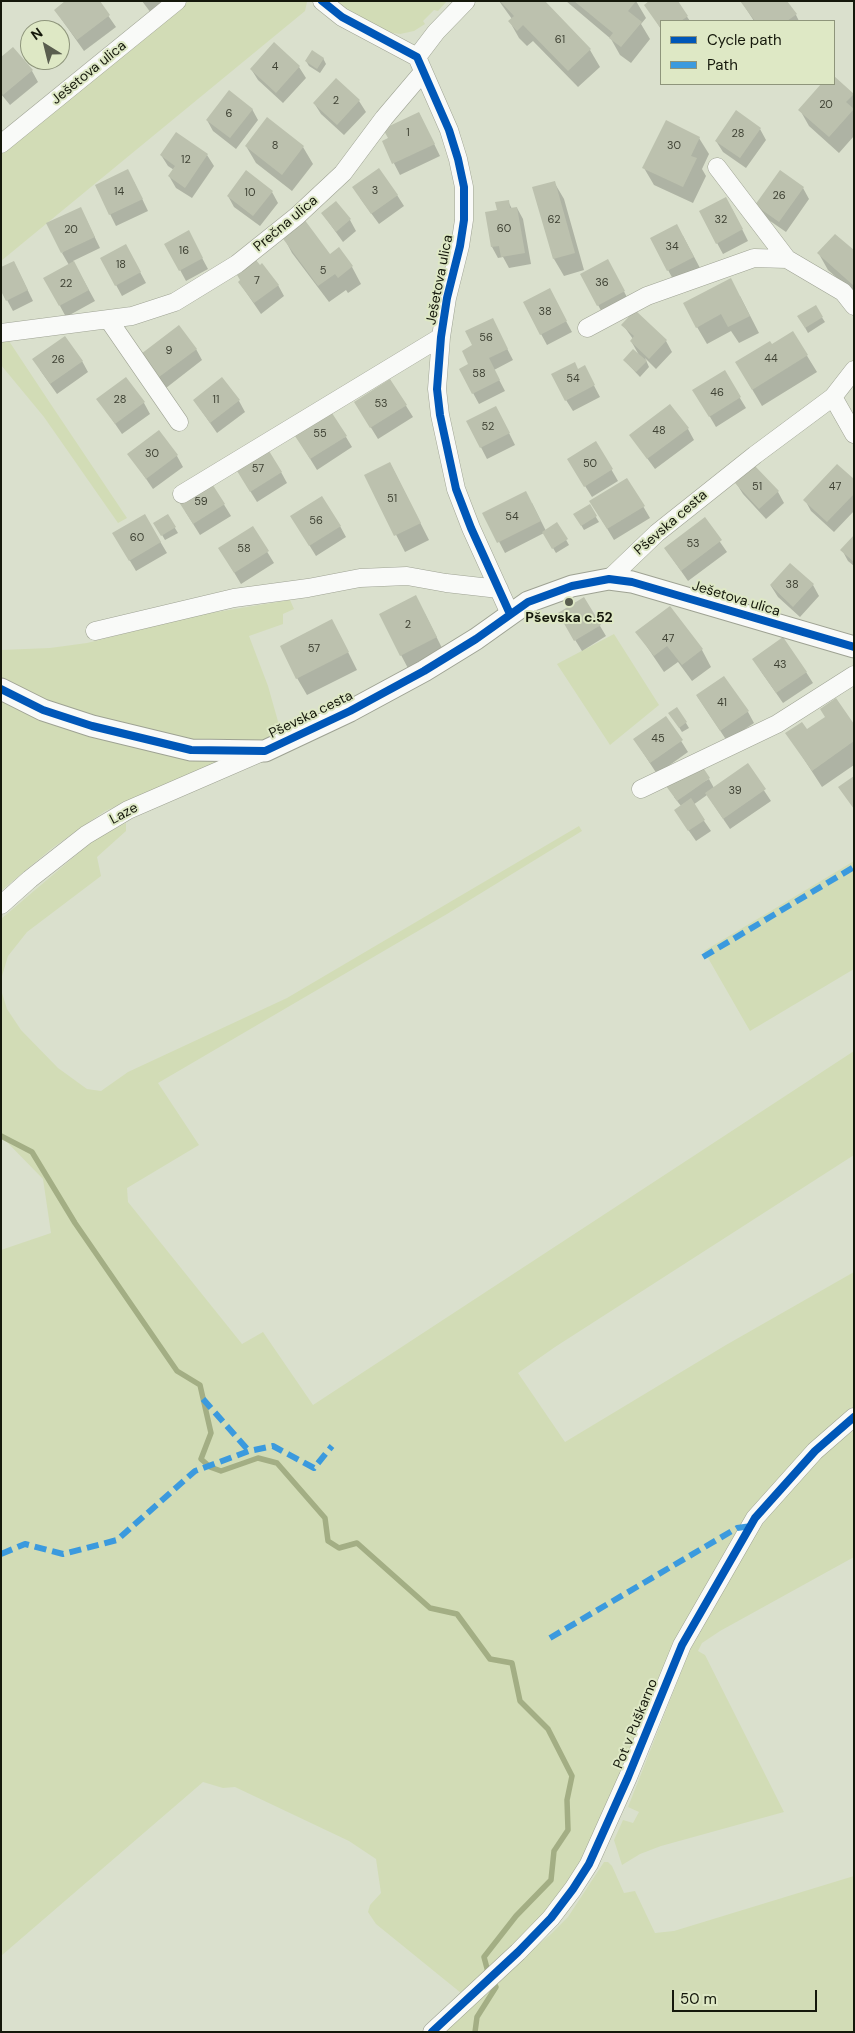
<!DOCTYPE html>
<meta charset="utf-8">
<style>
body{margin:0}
#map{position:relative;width:855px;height:2033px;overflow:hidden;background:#dae0cd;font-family:"DM Sans",sans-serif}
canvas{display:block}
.frame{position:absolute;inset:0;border:2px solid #15180b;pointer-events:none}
.legend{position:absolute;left:660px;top:20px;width:175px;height:65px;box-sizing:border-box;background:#dee8c5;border:1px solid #8e957b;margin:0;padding:6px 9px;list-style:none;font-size:15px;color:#15180b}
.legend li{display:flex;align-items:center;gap:10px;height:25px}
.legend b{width:25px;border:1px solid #8e957b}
.north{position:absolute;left:20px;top:20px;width:50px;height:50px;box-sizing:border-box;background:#dee8c5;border:1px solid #8e957b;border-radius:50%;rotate:324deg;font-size:14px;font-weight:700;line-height:20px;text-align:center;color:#15180b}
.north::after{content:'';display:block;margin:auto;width:18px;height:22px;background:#5a5e4f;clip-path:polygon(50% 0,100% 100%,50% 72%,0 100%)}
.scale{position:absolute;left:672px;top:1990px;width:145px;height:22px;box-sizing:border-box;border:2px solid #15180b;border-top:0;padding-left:6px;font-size:15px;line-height:18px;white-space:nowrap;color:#15180b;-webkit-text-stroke:4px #dee8c5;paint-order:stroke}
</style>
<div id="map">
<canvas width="855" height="2033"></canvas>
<div class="frame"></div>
<ul class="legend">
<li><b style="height:6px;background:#0057b8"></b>Cycle path</li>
<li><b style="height:6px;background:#3b9ade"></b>Path</li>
</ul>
<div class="north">N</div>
<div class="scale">50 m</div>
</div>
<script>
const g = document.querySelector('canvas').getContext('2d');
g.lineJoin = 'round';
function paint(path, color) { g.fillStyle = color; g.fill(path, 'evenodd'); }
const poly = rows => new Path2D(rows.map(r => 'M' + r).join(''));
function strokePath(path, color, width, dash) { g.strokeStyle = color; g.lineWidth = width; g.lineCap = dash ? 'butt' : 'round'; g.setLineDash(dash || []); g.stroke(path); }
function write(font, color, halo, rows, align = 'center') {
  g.font = font + ' "DM Sans",sans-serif'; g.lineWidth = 4; g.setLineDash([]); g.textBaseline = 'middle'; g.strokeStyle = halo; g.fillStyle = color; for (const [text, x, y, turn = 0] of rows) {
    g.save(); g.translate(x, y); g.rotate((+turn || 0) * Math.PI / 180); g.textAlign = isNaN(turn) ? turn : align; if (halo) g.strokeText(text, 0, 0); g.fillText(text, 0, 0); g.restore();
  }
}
const green = poly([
 [189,1,307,2,305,11,1,261,1,150],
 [331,1,447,1,438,11,434,10,423,21,425,24,414,31,400,34,386,32],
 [1,329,50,403,127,518,118,523,44,417,1,365],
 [290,600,294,609,283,614,283,624,249,636,268,686,281,732,273,738,244,752,105,811,51,849,1,891,1,650,50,648,87,643,198,615],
 [614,634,659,705,610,745,557,664],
 [126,823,126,831,97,857,101,876,27,932,8,956,2,976,2,993,7,1009,21,1030,58,1068,87,1089,101,1091,128,1072,287,998,579,826,582,831,447,914,158,1083,199,1145,127,1188,128,1202,242,1344,263,1332,313,1405,854,1051,854,1155,555,1347,518,1373,565,1442,726,1345,854,1272,854,1407,806,1448,755,1506,576,1873,539,1920,513,1946,461,1993,376,1924,368,1912,370,1905,381,1893,376,1859,349,1841,235,1787,223,1788,203,1782,1,1956,1,1250,51,1233,43,1179,1,1136,1,919,95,839],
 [854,861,854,969,750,1031,704,951],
 [854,1430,854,1557,720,1631,702,1643,698,1651,705,1655,784,1812,661,1846,640,1854,622,1865,614,1840,623,1820,633,1823,639,1812,628,1807,689,1652,758,1530,785,1496,829,1449],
 [604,1862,608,1862,612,1866,624,1893,635,1891,655,1933,674,1931,854,1876,854,2032,445,2032,516,1963,551,1934,568,1917]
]);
const shadow = poly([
 [98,1,116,27,84,51,55,10],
 [142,1,165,1,151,13],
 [499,1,543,1,590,50,600,67,578,87,533,41,527,46,519,38,510,22,512,19],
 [566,1,636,1,646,18,641,24,650,39,631,63,620,55,611,39],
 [676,1,690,21,661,21,661,29,646,5],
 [741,1,796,15,799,21,754,21],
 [274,44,299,67,306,78,283,103,258,80,251,69],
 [13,48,32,71,38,82,10,105,1,94,1,58],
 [323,58,326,64,320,73,309,66,306,61],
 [834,77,854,96,854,136,839,153,809,126,800,110,823,84,834,84],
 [359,101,366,112,344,135,321,114,314,103],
 [252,109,258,120,236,149,213,131,207,120],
 [419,113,440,156,400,175,383,142,390,139],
 [267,119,303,147,313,164,292,191,256,163,246,146],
 [760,129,766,140,746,168,723,152,716,141],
 [699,138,709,154,702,169,706,176,693,203,654,185,644,168],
 [161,155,207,155,214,166,192,198,176,188,169,176,174,170,168,166],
 [134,182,148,211,116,226,96,186],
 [554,182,564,199,584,270,564,276,554,259,534,188],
 [803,188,809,199,786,232,763,216,757,205],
 [272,192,278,203,260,226,234,207,228,196],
 [397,195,404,206,379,224,360,198],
 [508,201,512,209,517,208,523,219,531,264,509,268,503,257,498,258,492,247,486,213,498,211],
 [732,209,748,241,723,254,717,243],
 [322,213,350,220,356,231,343,242],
 [86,219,100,248,73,261,95,301,66,317,60,306,69,265,62,253],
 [283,236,352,267,361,284,348,293,346,290,329,302,292,253],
 [683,236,700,268,674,281,668,270],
 [194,243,208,269,186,281,166,244],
 [854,252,854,293,828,270,819,254],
 [132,257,146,283,122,296,116,285],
 [14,262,33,301,13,311,7,300],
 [614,272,630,303,604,316,598,305],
 [239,282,278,285,284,296,261,314],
 [740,296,759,333,739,343,731,331,707,344,697,327],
 [555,301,572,332,547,345,541,334],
 [815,307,825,322,808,333,799,317],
 [623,325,666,341,672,352,656,369,645,358,649,367,640,377,624,360,639,355,631,341,633,339],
 [498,331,513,360,494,370,505,391,479,404,473,393,470,364],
 [793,333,817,372,762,406,746,379,772,346],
 [196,349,202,360,166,388,149,365],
 [82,361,88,372,57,394,40,370],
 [578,370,590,378,600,397,573,411,566,400],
 [724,372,746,408,716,427,694,390],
 [390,380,413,417,378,439,362,413],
 [98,399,144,403,150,414,122,434],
 [194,400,239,401,245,412,217,433],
 [502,419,515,445,487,459,468,422],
 [688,429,694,440,655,469,630,435],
 [346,437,352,447,317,470,301,444],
 [596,443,618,481,592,497,575,470],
 [129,454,177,456,183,467,153,489],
 [390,463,429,540,405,552,365,475],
 [281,472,287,483,257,502,242,478],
 [627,479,650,518,614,540,597,512],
 [209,480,231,516,200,535,185,511],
 [854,481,854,511,834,532,811,511,805,500],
 [736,483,778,492,784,503,766,519,743,494],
 [532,503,546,531,557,524,569,545,556,553,544,533,505,553,484,513],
 [589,506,599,522,584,530,575,515],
 [167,515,178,533,165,540,155,523],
 [145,516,167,553,136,571,114,534],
 [704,519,727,552,688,581,665,548],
 [340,526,346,537,316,556,298,527],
 [252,527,274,563,241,584,226,559],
 [854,537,854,566,848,561,842,550],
 [813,585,819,596,800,617,778,597,771,586],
 [584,599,606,636,582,651,559,614],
 [670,608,702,650,711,667,692,681,678,662,664,672,637,632],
 [425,614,445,654,410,672,401,655],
 [341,638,357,670,307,695,297,678],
 [760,670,806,672,813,683,783,703],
 [697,696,748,712,754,723,727,741],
 [666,717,688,752,657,774,634,739],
 [826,717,854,726,854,765,822,787,787,733,807,731],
 [673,718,686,723,689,728,682,732],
 [747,765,771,801,730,829,707,795,693,805,711,831,696,841,682,821,681,806,674,797,709,779,714,788]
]);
const stream = poly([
 [1,1136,32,1152,75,1223,177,1371,200,1385,211,1433,201,1459,210,1467,221,1471,258,1458,277,1463,325,1518,328,1541,339,1548,357,1543,430,1608,457,1614,490,1659,512,1663,520,1701,548,1729,572,1776,567,1800,568,1830,554,1851,551,1880,516,1916,484,1957,488,1972,496,1987,477,2017,475,2032]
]);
const building = poly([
 [65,1,100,1,110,15,77,40,54,10],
 [500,1,545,1,591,49,568,71,523,25,517,31,508,21,514,16],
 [574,1,636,1,628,11,642,22,621,47,609,38,613,33],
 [649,1,678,1,688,16,681,21,661,21,661,29,644,5],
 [740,1,787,1,797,14,787,21,755,21],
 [274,42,300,66,276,93,250,69],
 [13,47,33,70,3,95,1,93,1,57],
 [312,50,324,58,317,69,305,61],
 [834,76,854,94,846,102,854,109,829,137,798,110,821,84,834,84],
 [336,78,360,100,337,125,313,103],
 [229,90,253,109,230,138,206,120],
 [736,110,761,128,740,158,715,141],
 [419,112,435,144,392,164,382,141,388,138,383,129],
 [267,117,304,146,282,175,245,146],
 [666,120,700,137,691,156,697,158,683,187,642,168],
 [176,132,208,154,185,188,168,176,175,166,160,155],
 [379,168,398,195,371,214,352,187],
 [128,169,143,199,109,215,95,185],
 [246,170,273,191,253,216,227,196],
 [780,170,804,187,779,222,755,205],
 [555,181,575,253,553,259,532,187],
 [726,197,743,229,716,244,699,211],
 [509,200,510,208,517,207,525,253,501,257,499,246,491,247,485,212,497,210,495,202],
 [336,201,351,219,336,232,321,213],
 [81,207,95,237,61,253,46,223],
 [304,219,330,254,339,247,353,266,338,278,335,274,318,286,281,236],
 [677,224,694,257,667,271,650,238],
 [189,230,203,258,179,271,164,244],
 [835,234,854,250,854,286,817,253],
 [126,244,141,272,115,286,100,258],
 [608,259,625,291,597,306,580,274],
 [256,260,260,265,262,263,279,285,254,303,238,282,240,280,237,275],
 [14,261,28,290,6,301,1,291,1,267],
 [74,261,89,290,59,306,43,278],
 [731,278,750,316,728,327,721,314,696,328,683,303],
 [550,288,567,321,540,335,523,302],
 [816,305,823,317,805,328,797,316],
 [635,310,667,340,649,359,630,341,634,336,621,325],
 [493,318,508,349,489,358,500,380,472,394,459,369,468,364,462,351,472,345,465,331],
 [179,325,197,349,159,377,141,354],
 [793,331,808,355,752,390,735,362,770,341,772,344],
 [65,336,83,361,50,384,32,359],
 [633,349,647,361,636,372,623,360],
 [575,362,578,369,585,365,595,385,565,401,551,374],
 [725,370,741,397,709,417,692,390],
 [126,377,145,402,115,424,96,399],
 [222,377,240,400,210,423,193,400],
 [390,379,407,405,370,428,354,402],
 [670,404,689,428,647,459,629,435],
 [496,406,510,433,480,448,466,421],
 [330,410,347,436,310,459,293,433],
 [159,430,178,455,146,479,127,454],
 [596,441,613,469,584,487,567,459],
 [266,446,282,472,250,492,234,466],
 [390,462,421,523,394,536,364,475],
 [837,464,854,479,854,494,827,522,803,500],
 [754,465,779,491,759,509,735,483],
 [627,478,645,506,607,529,589,501],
 [209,479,225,504,193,524,177,499],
 [526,491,541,521,497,543,482,513],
 [322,496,341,526,309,546,290,516],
 [590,504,597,516,581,526,573,514],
 [145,514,161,542,129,561,112,533],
 [168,514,176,527,161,536,153,523],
 [705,517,722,540,681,571,664,548],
 [557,522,568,539,552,549,542,532],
 [253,526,269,551,234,573,218,548],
 [854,535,854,562,840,550],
 [790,563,814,584,793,607,770,585],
 [416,595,437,637,400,656,379,614],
 [584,597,601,625,574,641,558,613],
 [670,606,703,649,682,665,667,646,654,656,635,632],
 [332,619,349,652,296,679,280,646],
 [783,637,807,672,776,693,752,659],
 [724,676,749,711,720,731,696,695],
 [836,698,854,724,854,741,812,771,785,733,802,722,807,729,825,717,820,709],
 [677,707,687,722,679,728,668,713],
 [666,716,683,740,650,763,633,739],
 [700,763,710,778,677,801,666,786],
 [748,763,766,789,723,819,705,793],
 [854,776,854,809,838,787],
 [691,798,705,820,688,831,674,810]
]);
const minor = poly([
 [322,1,342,17,417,57,449,130,458,159,464,187,464,220,460,246,447,298,441,337,437,389,440,415,456,489,471,528,510,614],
 [417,57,436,32,466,1],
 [1,144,177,1],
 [717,167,787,259],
 [108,319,179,422],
 [587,328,647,296,754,258,787,259,843,292,854,306],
 [1,333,132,316,175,302,237,264,297,216,343,173,384,118,423,72],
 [833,397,854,434],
 [182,494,441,337],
 [609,579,657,533,755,455,833,397,854,370],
 [95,631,234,598,308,588,360,578,407,576,446,583,499,589],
 [641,789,777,724,854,675],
 [1,905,30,879,86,835,128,810,262,752],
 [432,2032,518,1952,551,1918,573,1889,589,1864,628,1777,682,1645,755,1518,815,1451,854,1417]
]);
const tertiary = poly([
 [1,689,43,710,92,726,191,750,265,751,350,711,424,671,476,639,528,602,572,586,609,579,632,582,854,647]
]);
const quiet = poly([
 [703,957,854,867],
 [203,1399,249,1451],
 [1,1554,25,1544,63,1554,117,1540,195,1471,249,1451,273,1446,314,1468,332,1446],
 [550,1638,737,1528,751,1526]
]);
const cycleway = poly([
 [322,1,342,17,417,57,449,130,458,159,464,187,464,220,460,246,447,298,441,337,437,389,440,415,456,489,471,528,510,614],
 [1,689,43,710,92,726,191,750,265,751,350,711,424,671,476,639,528,602,572,586,609,579,632,582,854,647],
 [432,2032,518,1952,551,1918,573,1889,589,1864,628,1777,682,1645,755,1518,815,1451,854,1417]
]);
const markers = [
 [569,602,5,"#5a5e4f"]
];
const numberNames = [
 ["61",560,40],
 ["4",275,67],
 ["2",336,101],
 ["20",826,105],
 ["6",229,114],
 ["1",408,133],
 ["28",738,134],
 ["8",275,146],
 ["30",674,146],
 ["12",186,160],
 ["3",375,191],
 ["14",119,192],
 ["10",250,193],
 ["26",779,196],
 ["62",554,220],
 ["32",721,220],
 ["60",504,229],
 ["20",71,230],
 ["34",672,247],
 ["16",184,251],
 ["18",121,265],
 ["5",323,271],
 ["7",257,281],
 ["36",602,283],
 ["22",66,284],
 ["38",545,312],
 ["56",486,338],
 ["9",169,351],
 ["44",771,359],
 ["26",58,360],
 ["58",479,374],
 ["54",573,379],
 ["46",717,393],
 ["28",120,400],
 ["11",216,400],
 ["53",381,404],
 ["52",488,427],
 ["48",659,431],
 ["55",320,434],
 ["30",152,454],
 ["50",590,464],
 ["57",258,469],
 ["51",757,487],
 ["47",835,487],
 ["51",392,499],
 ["59",201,502],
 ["54",512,517],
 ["56",316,521],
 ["60",137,538],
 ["53",693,544],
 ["58",244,549],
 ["38",792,585],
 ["2",408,625],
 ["47",668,639],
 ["57",314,649],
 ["43",780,665],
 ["41",722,703],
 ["45",658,739],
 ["39",735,791]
];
const streetNames = [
 ["Ješetova ulica",89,73,-39],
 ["Prečna ulica",286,224,-40],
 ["Ješetova ulica",440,280,-79],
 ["Pševska cesta",671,523,-41],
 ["Ješetova ulica",736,599,17],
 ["Pševska cesta",311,715,-26],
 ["Laze",124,814,-28],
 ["Pot v Puškarno",636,1724,-68]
];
const poiNames = [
 ["Pševska c.52",569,618]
];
paint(green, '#d2dcb6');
paint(shadow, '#0003');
strokePath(stream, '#a3ae84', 5.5);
paint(building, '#bcc1ae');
strokePath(minor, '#9ea293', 19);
strokePath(tertiary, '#9ea293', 23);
strokePath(minor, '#f9faf8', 18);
strokePath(tertiary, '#f9faf8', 21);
strokePath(quiet, '#3b9ade', 6, [12, 6]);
strokePath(cycleway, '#0057b8', 8);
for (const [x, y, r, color] of markers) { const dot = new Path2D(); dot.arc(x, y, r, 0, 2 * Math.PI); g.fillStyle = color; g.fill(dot); strokePath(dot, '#dee8c5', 2); }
write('11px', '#3f4234', null, numberNames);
write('14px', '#15180b', '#dee8c5', streetNames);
write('bold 14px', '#15180b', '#dee8c5', poiNames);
</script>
